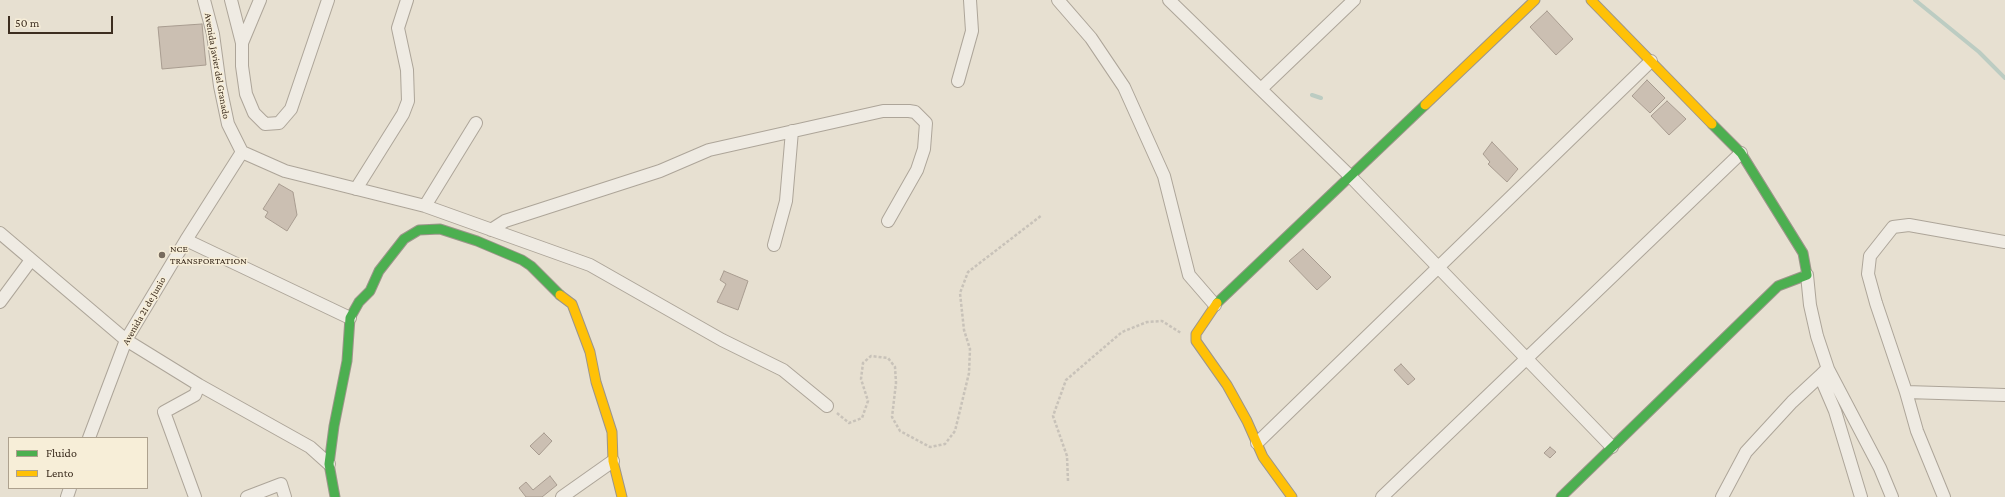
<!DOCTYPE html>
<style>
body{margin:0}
#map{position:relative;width:2005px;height:497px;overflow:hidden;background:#e7e0d1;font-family:"Crimson Pro",serif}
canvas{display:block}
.legend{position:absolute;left:8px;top:437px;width:140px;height:52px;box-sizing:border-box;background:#f7eed8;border:1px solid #ada18e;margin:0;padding:5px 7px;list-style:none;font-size:12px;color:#3d2e20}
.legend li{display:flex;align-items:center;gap:8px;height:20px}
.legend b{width:20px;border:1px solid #ada18e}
.scale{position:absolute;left:8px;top:16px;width:105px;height:18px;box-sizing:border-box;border:2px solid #3d2e20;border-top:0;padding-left:5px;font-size:12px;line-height:14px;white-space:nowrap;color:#3d2e20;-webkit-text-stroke:3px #f7eed8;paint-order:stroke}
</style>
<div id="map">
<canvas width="2005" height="497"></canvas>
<ul class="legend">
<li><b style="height:5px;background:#4caf50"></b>Fluido</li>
<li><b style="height:5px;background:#ffc107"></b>Lento</li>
</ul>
<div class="scale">50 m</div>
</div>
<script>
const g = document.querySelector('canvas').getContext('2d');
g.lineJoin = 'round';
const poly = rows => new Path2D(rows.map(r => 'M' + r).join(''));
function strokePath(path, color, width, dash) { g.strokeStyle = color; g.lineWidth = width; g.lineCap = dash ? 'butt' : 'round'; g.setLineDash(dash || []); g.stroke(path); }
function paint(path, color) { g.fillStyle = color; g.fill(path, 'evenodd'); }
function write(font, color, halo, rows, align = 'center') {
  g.font = font + ' "Crimson Pro",serif'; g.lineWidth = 3; g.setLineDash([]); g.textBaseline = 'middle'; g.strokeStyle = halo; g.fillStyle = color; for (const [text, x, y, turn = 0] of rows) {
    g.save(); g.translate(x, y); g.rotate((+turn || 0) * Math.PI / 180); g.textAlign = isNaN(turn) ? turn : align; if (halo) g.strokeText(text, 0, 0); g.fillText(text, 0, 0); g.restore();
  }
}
const stream = poly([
 [1915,0,1979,52,2005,78],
 [1312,95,1321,98]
]);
const building = poly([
 [1547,11,1573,39,1556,55,1530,27,1547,11],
 [202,24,206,65,162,69,158,27,202,24],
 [1647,80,1665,98,1650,113,1632,96,1647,80],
 [1667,101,1686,119,1669,135,1651,116,1667,101],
 [1492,142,1518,169,1507,182,1488,164,1490,162,1483,154,1492,142],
 [279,184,293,192,297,215,287,231,265,217,268,212,263,209,279,184],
 [1303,249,1331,277,1317,290,1289,261,1303,249],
 [724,271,748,281,738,310,717,302,726,284,720,280,724,271],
 [1401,364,1415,379,1408,385,1394,370,1401,364],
 [544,433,552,441,539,455,530,446,544,433],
 [1550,447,1556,452,1550,458,1544,453,1550,447],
 [550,476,557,485,542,497,526,497,519,488,526,482,533,490,550,476]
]);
const path = poly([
 [837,413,849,423,862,418,868,401,861,379,863,363,871,356,888,358,895,367,896,383,892,417,900,431,930,447,945,444,955,431,969,373,970,349,964,330,960,293,968,272,1042,215],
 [1068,481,1067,456,1053,416,1066,380,1122,332,1147,322,1162,321,1181,333]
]);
const street = poly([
 [204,0,213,34,220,86,228,124,242,152],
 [231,0,242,43,242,66,246,94,254,113,265,124,279,123,291,109,328,0],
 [1058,0,1091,38,1124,87,1164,176,1189,275,1215,305],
 [1169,0,1351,177,1612,447],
 [242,43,260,0],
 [958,81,972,31,970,0],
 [1261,89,1354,0],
 [242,152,285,171,425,206,590,265,722,340,783,370,827,406],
 [356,189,403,114,408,101,407,70,398,28,407,0],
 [425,206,476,123],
 [491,230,505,221,660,171,709,150,883,111,909,111,915,112,926,123,924,149,917,170,888,221],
 [0,233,126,340,199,385,310,447,329,464],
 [186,240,350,318],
 [774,245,786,201,792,131],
 [1807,275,1810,305,1817,336,1828,369,1880,468,1892,497],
 [0,302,31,260],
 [1825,371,1820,376,1835,411,1861,497],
 [1906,392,2005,395],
 [89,438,126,340,186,240,242,152],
 [1257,443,1651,61],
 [67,497,70,488],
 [195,497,164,412,195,395,199,385],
 [247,497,281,484,285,497],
 [562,497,613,461],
 [1382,497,1741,153],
 [1722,497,1746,452,1792,402,1820,376],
 [1944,497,1917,431,1906,392,1876,303,1868,274,1870,256,1893,227,1909,225,2005,242]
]);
const fast = poly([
 [1217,303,1425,105],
 [335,497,329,464,334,426,347,361,350,318,359,302,370,291,379,271,404,239,419,230,440,229,477,241,522,260,531,266,560,295],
 [1561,497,1778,286,1807,275,1803,253,1741,153,1712,124]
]);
const slow = poly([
 [1591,0,1712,124],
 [1425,105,1535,0],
 [560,295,572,304,590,352,596,382,612,432,613,461,622,497],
 [1217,303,1196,334,1196,341,1227,385,1247,421,1263,457,1292,497]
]);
const markers = [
 [162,255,4,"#786c5e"]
];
const streetNames = [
 ["Avenida Javier del Granado",217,66,80],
 ["Avenida 21 de Junio",144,311,-60]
];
const poiNames = [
 ["NCE",170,249],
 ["TRANSPORTATION",170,261]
];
strokePath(stream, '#bcccc2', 4);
paint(building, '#cbbfb2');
strokePath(building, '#a89c90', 1);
strokePath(street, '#ada599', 14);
strokePath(fast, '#9c958a', 11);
strokePath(slow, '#9c958a', 11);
strokePath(path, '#c8c2b9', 2.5, [3, 2]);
strokePath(street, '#efebe3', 12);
strokePath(fast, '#4caf50', 9);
strokePath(slow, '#ffc107', 9);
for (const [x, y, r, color] of markers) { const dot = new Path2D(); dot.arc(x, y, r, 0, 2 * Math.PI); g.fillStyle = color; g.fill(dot); strokePath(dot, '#f7eed8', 1.5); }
write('10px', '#3d2e20', '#f7eed8', streetNames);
write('10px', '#3d2e20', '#f7eed8', poiNames, 'left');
</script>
